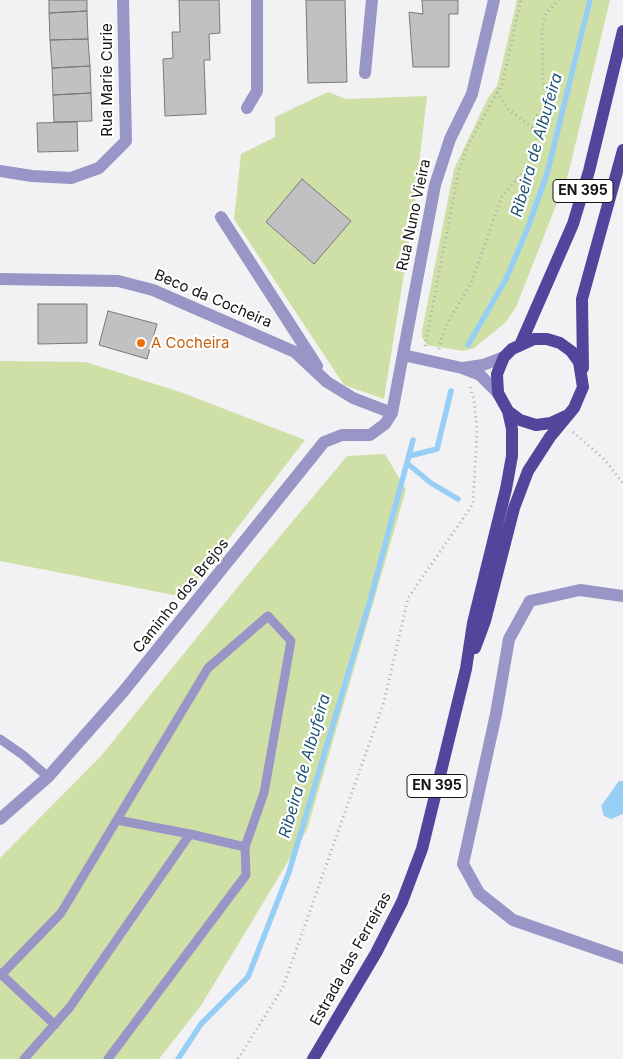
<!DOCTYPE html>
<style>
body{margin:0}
canvas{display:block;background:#f2f1f3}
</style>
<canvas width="623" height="1059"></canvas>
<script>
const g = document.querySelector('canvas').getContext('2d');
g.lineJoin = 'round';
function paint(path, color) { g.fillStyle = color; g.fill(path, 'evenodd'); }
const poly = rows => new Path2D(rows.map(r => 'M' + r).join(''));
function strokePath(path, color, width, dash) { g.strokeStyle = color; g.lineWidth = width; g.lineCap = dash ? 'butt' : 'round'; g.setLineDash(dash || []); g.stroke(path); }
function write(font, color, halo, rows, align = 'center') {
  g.font = font + ' Inter,sans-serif'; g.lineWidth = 4.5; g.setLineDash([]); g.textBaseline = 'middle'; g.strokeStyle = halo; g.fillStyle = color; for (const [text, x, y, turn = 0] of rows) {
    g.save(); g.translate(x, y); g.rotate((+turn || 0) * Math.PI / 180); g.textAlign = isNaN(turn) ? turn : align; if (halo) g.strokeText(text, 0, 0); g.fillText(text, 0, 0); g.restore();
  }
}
const green = poly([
 [517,0,610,0,568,175,516,307,505,323,474,348,464,351,432,346,427,345,422,337,422,331,454,169,488,98,497,86],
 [328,92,346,99,427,96,413,217,384,399,344,385,234,219,241,154,275,137,275,117],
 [0,361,86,362,183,393,305,440,184,597,0,561],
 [385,454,406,490,307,830,202,1004,159,1059,0,1059,0,858,101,756,236,589,347,456]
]);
const water = poly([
 [619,781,623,781,623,814,611,819,604,816,601,806]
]);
const stream = poly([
 [468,345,506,279,527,230,547,174,590,0],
 [409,456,437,449,451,391],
 [408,464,431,483,458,499],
 [178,1059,201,1024,248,977,289,872,371,597,413,440]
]);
const building = poly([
 [49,0,87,0,87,11,49,13,49,0],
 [179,0,219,0,220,33,209,34,210,60,204,60,206,114,165,116,163,59,173,58,172,32,180,32,179,0],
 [306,0,345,0,347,82,308,83,306,0],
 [422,0,458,0,458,14,449,14,449,67,413,67,409,12,423,14,422,0],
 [87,11,88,39,50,40,49,13,87,11],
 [88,39,90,66,52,68,50,40,88,39],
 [90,66,91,93,53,95,52,68,90,66],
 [91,93,92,121,54,122,53,95,91,93],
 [77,122,78,151,38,152,37,123,77,122],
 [302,179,351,221,314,264,266,222,302,179],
 [38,304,87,304,87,343,38,344,38,304],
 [108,311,157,324,147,359,99,345,108,311]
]);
const path = poly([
 [497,92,508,109,533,128],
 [425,346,458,174,467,147,502,84,521,0],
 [439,349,445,327,471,283,502,196,529,166,535,153,537,140,533,129,536,116,545,106,547,95,543,83,542,28,546,13,559,0],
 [573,432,603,458,623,483],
 [238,1059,283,987,384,702,408,598,473,504,477,431,474,399,470,387]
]);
const lane = poly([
 [0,739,23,755,48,777],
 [117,820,190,834],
 [0,973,55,1025],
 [0,976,61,913,208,668,268,616,291,641,264,793,245,847,246,875,108,1059],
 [24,1059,70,1007,190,834,245,847]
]);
const street = poly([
 [365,73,372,0],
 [247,108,257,91,257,0],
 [0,171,32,176,71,178,99,168,126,141,123,0],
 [221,217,317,366],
 [0,279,118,281,153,290,295,352,327,382,353,398,392,413],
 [403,355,462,368,480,375,498,393],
 [463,368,483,365,504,357],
 [623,596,580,590,530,601,509,639,496,714,463,864,479,893,513,920,623,958],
 [0,819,48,777,123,692,324,442,342,435,370,435,385,424,392,413,435,185,450,139,472,94,494,0]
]);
const primary = poly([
 [521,343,573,224,589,171,623,31],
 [583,368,582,299,623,150],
 [475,648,485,621,514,508,528,471,550,437,574,408,583,387,579,362,571,351,560,343,547,339,534,339,512,349,504,357,497,374,498,393,508,411,520,420,536,425,551,423,566,416],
 [313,1059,376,953,402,902,422,849,466,669,473,623,506,489,512,456,512,429,508,411]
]);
const markers = [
 [141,343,5,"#e8710a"]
];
const shields = [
 [583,191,60],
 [437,786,60]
];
const shieldNames = [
 ["EN 395",583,191],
 ["EN 395",437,786]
];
const streetNames = [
 ["Rua Marie Curie",107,80,-90],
 ["Rua Nuno Vieira",414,215,-78],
 ["Beco da Cocheira",213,299,23],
 ["Caminho dos Brejos",181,596,-51],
 ["Estrada das Ferreiras",351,959,-61]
];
const foodNames = [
 ["A Cocheira",151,343]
];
const waterNames = [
 ["Ribeira de Albufeira",537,145,-74],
 ["Ribeira de Albufeira",305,766,-74]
];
paint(green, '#cee0a6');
paint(water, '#96cef6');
strokePath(stream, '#96cef6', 5.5);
paint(building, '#c1c1c3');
strokePath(building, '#79797a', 1);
strokePath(path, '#acabad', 3, [1, 4]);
strokePath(lane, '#9895c7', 9);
strokePath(street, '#9895c7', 12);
strokePath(primary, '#52459c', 12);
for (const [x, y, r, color] of markers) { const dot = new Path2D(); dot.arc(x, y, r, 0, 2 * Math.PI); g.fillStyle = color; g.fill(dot); strokePath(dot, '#fff', 2); }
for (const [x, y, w] of shields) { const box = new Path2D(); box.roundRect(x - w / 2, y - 11.5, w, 23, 4); g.fillStyle = '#fff'; g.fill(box); strokePath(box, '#151516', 1); }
write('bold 14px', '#151516', null, shieldNames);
write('15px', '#151516', '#fff', streetNames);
write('15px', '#c56008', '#fff', foodNames, 'left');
write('italic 16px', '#1e5474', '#fff', waterNames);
</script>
